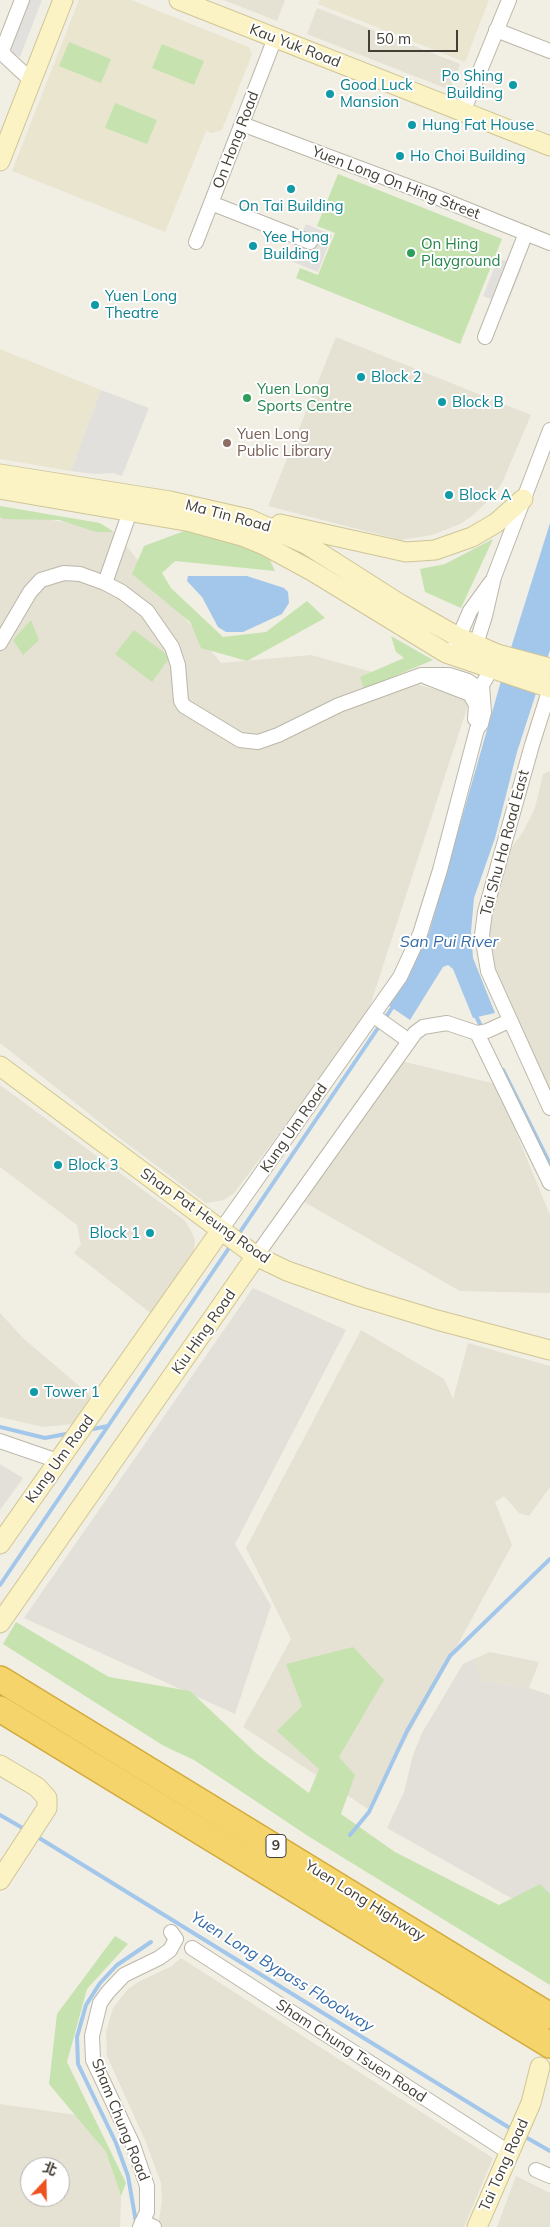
<!DOCTYPE html>
<meta charset="utf-8">
<style>
body{margin:0}
#map{position:relative;width:550px;height:2227px;overflow:hidden;background:#f1eee4;font-family:Mulish,"Noto Sans TC",sans-serif}
canvas{display:block}
.north{position:absolute;left:20px;top:2157px;width:50px;height:50px;box-sizing:border-box;background:#fff;border:1px solid #b4b2ae;border-radius:50%;rotate:21deg;font-size:14px;font-weight:700;line-height:20px;text-align:center;color:#433f35}
.north::after{content:'';display:block;margin:auto;width:18px;height:22px;background:#ed531f;clip-path:polygon(50% 0,100% 100%,50% 72%,0 100%)}
.scale{position:absolute;left:368px;top:30px;width:90px;height:22px;box-sizing:border-box;border:2px solid #433f35;border-top:0;padding-left:6px;font-size:15px;line-height:18px;white-space:nowrap;color:#433f35;-webkit-text-stroke:4px #fff;paint-order:stroke}
</style>
<div id="map">
<canvas width="550" height="2227"></canvas>
<div class="north">北</div>
<div class="scale">50 m</div>
</div>
<script>
const g = document.querySelector('canvas').getContext('2d');
g.lineJoin = 'round';
function paint(path, color) { g.fillStyle = color; g.fill(path, 'evenodd'); }
const poly = rows => new Path2D(rows.map(r => 'M' + r).join(''));
function strokePath(path, color, width, dash) { g.strokeStyle = color; g.lineWidth = width; g.lineCap = dash ? 'butt' : 'round'; g.setLineDash(dash || []); g.stroke(path); }
function write(font, color, halo, rows, align = 'center') {
  g.font = font + ' Mulish,sans-serif'; g.lineWidth = 4; g.setLineDash([]); g.textBaseline = 'middle'; g.strokeStyle = halo; g.fillStyle = color; for (const [text, x, y, turn = 0] of rows) {
    g.save(); g.translate(x, y); g.rotate((+turn || 0) * Math.PI / 180); g.textAlign = isNaN(turn) ? turn : align; if (halo) g.strokeText(text, 0, 0); g.fillText(text, 0, 0); g.restore();
  }
}
const residential = poly([
 [224,0,285,0,277,21],
 [317,8,460,64,450,90,307,34],
 [336,337,531,415,502,483,494,495,472,516,460,524,432,535,401,540,268,506],
 [0,510,115,532,221,663,311,655,470,699,366,1018,234,1193,224,1200,206,1203,113,1133,0,1043],
 [550,771,550,1098,492,970,488,923,506,855,523,832,535,808,543,774],
 [401,1061,496,1084,550,1215,550,1293,460,1291,292,1195],
 [0,1085,184,1220,189,1227,195,1240,193,1257,153,1315,74,1253,81,1245,77,1225,0,1167],
 [0,1313,23,1338,91,1396,72,1424,43,1427,0,1417],
 [361,1330,444,1379,453,1399,468,1343,550,1366,550,1487,529,1516,519,1513,504,1496,495,1502,512,1545,368,1809,243,1727,291,1639,246,1548],
 [490,1652,539,1662,529,1688,482,1681,474,1659],
 [181,1958,493,2158,464,2227,158,2227,162,2200,161,2183,145,2140,107,2056,106,2032,113,2008,128,1989,138,1982,172,1966],
 [0,2104,76,2115,106,2152,121,2196,120,2227,0,2227],
 [30,2167,60,2167,60,2197,30,2197],
 [516,2176,550,2193,550,2227,497,2227]
]);
const industrial = poly([
 [253,1288,346,1330,235,1544,271,1606,235,1714,24,1618],
 [0,1464,23,1478,0,1510],
 [474,1659,482,1681,529,1688,550,1695,550,1920,387,1828,404,1792,413,1755,422,1733,463,1664]
]);
const education = poly([
 [79,0,131,0,249,47,252,54,222,130,213,133,206,131,165,232,12,171],
 [320,0,489,0,465,62,318,4],
 [0,349,101,390,71,471,0,459]
]);
const green = poly([
 [69,42,111,59,101,83,59,66],
 [162,44,204,61,194,85,152,68],
 [115,103,157,120,147,144,105,128],
 [338,174,502,239,460,344,296,278,300,268,318,275,335,233,317,226],
 [0,506,100,523,114,532,96,532,59,520,4,519,0,517],
 [195,527,267,554,275,571,175,561,162,573,171,588,223,637,266,632,307,601,325,618,247,661,201,648,190,622,132,574,144,546],
 [493,539,461,608,425,592,420,569,445,564],
 [31,620,39,640,23,655,13,640],
 [134,630,170,657,152,682,115,654],
 [391,636,433,660,364,689,360,677,404,658,396,652],
 [16,1622,109,1677,190,1691,257,1754,309,1793,319,1769,277,1731,302,1706,286,1664,353,1647,384,1680,339,1757,355,1775,341,1814,395,1852,499,1905,540,1884,550,1894,550,1985,308,1836,194,1760,164,1746,3,1644],
 [115,1936,128,1944,87,1989,67,2062,126,2183,121,2196,106,2152,49,2084,57,2014]
]);
const parking = poly([
 [14,0,42,0,20,57,0,49,0,35],
 [306,224,332,235,318,272,291,261],
 [498,258,522,267,507,305,483,296],
 [101,390,149,408,122,476,113,473,94,474,71,471]
]);
const water = poly([
 [550,523,550,650,517,752,495,838,474,898,471,932,473,958,495,1013,473,1018,453,969,448,965,443,967,410,1020,388,1005,410,970,429,933,505,667],
 [188,576,247,576,284,588,288,592,289,603,282,614,243,632,226,632,218,627,202,597,187,581]
]);
const stream = poly([
 [475,1014,482,1028],
 [384,1020,394,1005],
 [503,1070,550,1164],
 [238,1235,380,1025],
 [0,1427,45,1438,71,1433],
 [88,1430,108,1426],
 [0,1585,231,1245],
 [0,1815,26,1830],
 [350,1835,369,1812,407,1731,450,1656,550,1559],
 [36,1836,513,2130],
 [522,2135,550,2151],
 [136,2222,128,2176,116,2143,78,2064,77,2037,86,2005,100,1983,117,1965,151,1942]
]);
const street = poly([
 [22,0,2,51,6,57,32,81],
 [496,30,550,51],
 [463,112,509,0],
 [242,124,431,195,550,243],
 [211,203,310,242],
 [196,242,275,38],
 [485,337,526,233],
 [105,583,133,503],
 [0,643,30,592,41,580,64,573,80,574,105,583,122,592,147,611,172,647,178,665,181,701,184,706,240,740,258,742,278,735,339,705,421,675,449,675,468,681,482,691],
 [455,646,470,611,491,582],
 [473,654,485,616,494,577,550,430],
 [426,677,470,694,476,705,475,719],
 [550,688,532,745,485,912,482,935,488,971,550,1108],
 [374,1016,409,1041],
 [477,1033,550,1183],
 [221,1230,400,977,420,934,440,870,477,729,481,724,484,712,482,685,491,670],
 [256,1256,415,1033,423,1027,447,1023,477,1033,487,1031,509,1021],
 [0,1441,58,1461],
 [192,1948,510,2153],
 [536,2170,550,2176],
 [142,2222,154,2227],
 [140,2227,147,2212,147,2186,133,2145,93,2060,92,2036,100,2003,108,1992,124,1975,159,1958,170,1950,176,1939,171,1932]
]);
const secondary = poly([
 [179,0,550,146],
 [0,161,63,0],
 [0,474,170,501,249,519,306,544,400,604,458,637,497,654,550,668],
 [0,489,191,522,242,536,264,545,312,571,446,653,550,688],
 [280,524,406,552,435,550,472,537,496,523,523,499],
 [0,1066,256,1256,287,1271,361,1297,437,1320,550,1350],
 [0,1544,221,1230],
 [0,1623,256,1256],
 [0,1765,37,1787,47,1798,47,1808,0,1880],
 [477,2227,531,2103,540,2067]
]);
const highway = poly([
 [0,1679,550,2016],
 [0,1709,550,2045]
]);
const markers = [
 [513,85,5,"#0f9aa8"],
 [330,94,5,"#0f9aa8"],
 [412,125,5,"#0f9aa8"],
 [400,156,5,"#0f9aa8"],
 [291,189,5,"#0f9aa8"],
 [253,246,5,"#0f9aa8"],
 [411,253,5,"#2e9e5b"],
 [95,305,5,"#0f9aa8"],
 [361,377,5,"#0f9aa8"],
 [247,398,5,"#2e9e5b"],
 [442,402,5,"#0f9aa8"],
 [227,443,5,"#8d6e63"],
 [449,495,5,"#0f9aa8"],
 [58,1165,5,"#0f9aa8"],
 [150,1233,5,"#0f9aa8"],
 [34,1392,5,"#0f9aa8"]
];
const shields = [
 [276,1846,20]
];
const shieldNames = [
 ["9",276,1846]
];
const streetNames = [
 ["Kau Yuk Road",295,46,21],
 ["On Hong Road",236,140,-69],
 ["Yuen Long On Hing Street",396,183,21],
 ["Ma Tin Road",228,516,15],
 ["Tai Shu Ha Road East",505,843,-75],
 ["Kung Um Road",294,1128,-55],
 ["Shap Pat Heung Road",205,1216,35],
 ["Kiu Hing Road",204,1332,-55],
 ["Kung Um Road",60,1459,-54],
 ["Yuen Long Highway",365,1901,32],
 ["Sham Chung Tsuen Road",351,2051,33],
 ["Sham Chung Road",120,2120,68],
 ["Tai Tong Road",504,2165,-66]
];
const cultureNames = [
 ["Po Shing",503,76,"right"],
 ["Building",503,93,"right"],
 ["Good Luck",340,85],
 ["Mansion",340,102],
 ["Hung Fat House",422,125],
 ["Ho Choi Building",410,156],
 ["On Tai Building",291,206,"center"],
 ["Yee Hong",263,237],
 ["Building",263,254],
 ["Yuen Long",105,296],
 ["Theatre",105,313],
 ["Block 2",371,377],
 ["Block B",452,402],
 ["Block A",459,495],
 ["Block 3",68,1165],
 ["Block 1",140,1233,"right"],
 ["Tower 1",44,1392]
];
const leisureNames = [
 ["On Hing",421,244],
 ["Playground",421,261],
 ["Yuen Long",257,389],
 ["Sports Centre",257,406]
];
const educationNames = [
 ["Yuen Long",237,434],
 ["Public Library",237,451]
];
const waterNames = [
 ["San Pui River",449,942],
 ["Yuen Long Bypass Floodway",282,1972,32]
];
paint(residential, '#e5e1d3');
paint(industrial, '#e3e0d9');
paint(education, '#e9e5cf');
paint(green, '#c6e3af');
paint(parking, '#e2e0dc');
paint(water, '#a3c7eb');
strokePath(stream, '#a3c7eb', 4);
strokePath(street, '#bcb7a8', 16);
strokePath(secondary, '#cfc597', 21);
strokePath(highway, '#d3ab3c', 28);
strokePath(street, '#fff', 14);
strokePath(secondary, '#fbf3c4', 19);
strokePath(highway, '#f5d56b', 25);
for (const [x, y, r, color] of markers) { const dot = new Path2D(); dot.arc(x, y, r, 0, 2 * Math.PI); g.fillStyle = color; g.fill(dot); strokePath(dot, '#fff', 2); }
for (const [x, y, w] of shields) { const box = new Path2D(); box.roundRect(x - w / 2, y - 11.5, w, 23, 4); g.fillStyle = '#fff'; g.fill(box); strokePath(box, '#433f35', 1); }
write('bold 14px', '#433f35', null, shieldNames);
write('15px', '#433f35', '#fff', streetNames);
write('15px', '#0d838f', '#fff', cultureNames, 'left');
write('15px', '#27864d', '#fff', leisureNames, 'left');
write('15px', '#785e54', '#fff', educationNames, 'left');
write('italic 16px', '#356ca8', '#fff', waterNames);
</script>
